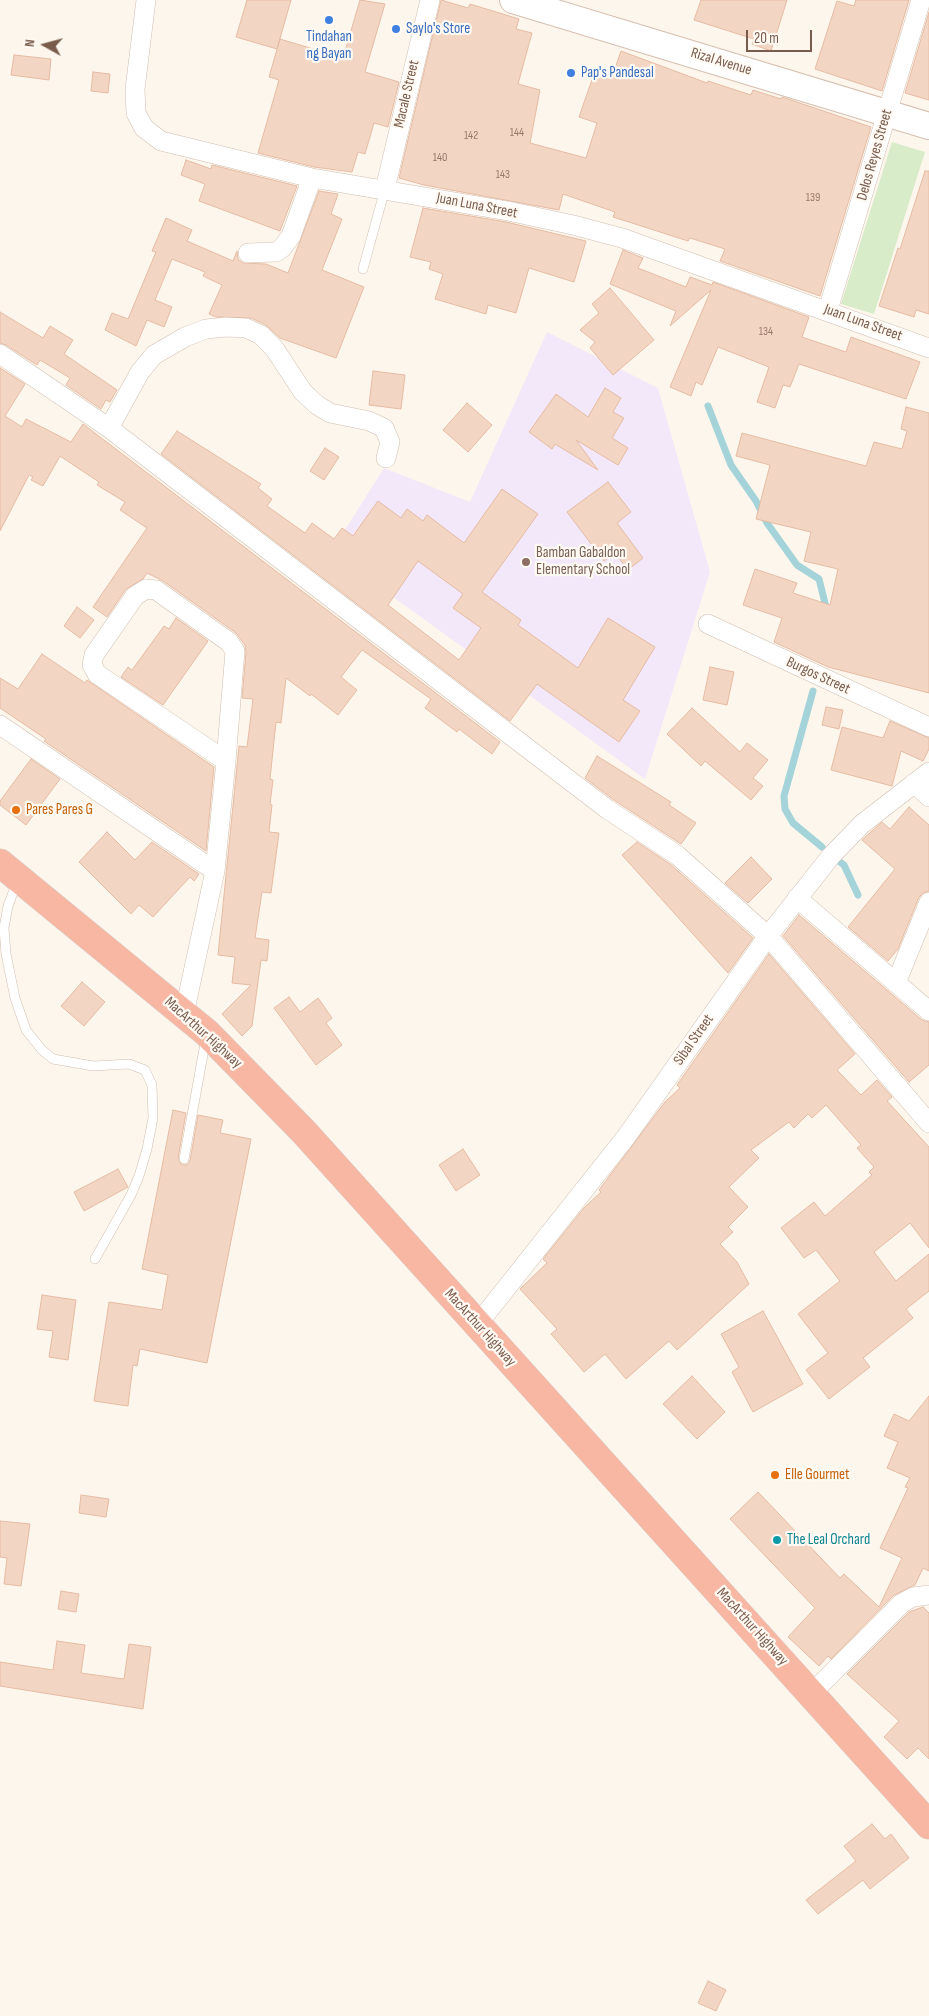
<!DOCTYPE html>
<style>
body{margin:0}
#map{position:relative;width:929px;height:2016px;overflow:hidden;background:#fdf6ec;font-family:"Sofia Sans Condensed",sans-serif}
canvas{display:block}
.north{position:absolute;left:20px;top:20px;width:50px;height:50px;-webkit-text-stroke:4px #fffaf3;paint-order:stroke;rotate:277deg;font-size:14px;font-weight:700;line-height:20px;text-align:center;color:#7a5c4d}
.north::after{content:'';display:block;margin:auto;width:18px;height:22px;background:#7a5c4d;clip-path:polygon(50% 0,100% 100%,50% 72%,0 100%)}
.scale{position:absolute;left:746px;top:30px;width:66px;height:22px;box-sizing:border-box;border:2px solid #7a5c4d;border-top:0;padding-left:6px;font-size:15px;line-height:18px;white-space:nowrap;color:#7a5c4d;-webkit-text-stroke:4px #fffaf3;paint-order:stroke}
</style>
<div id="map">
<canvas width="929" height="2016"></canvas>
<div class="north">N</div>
<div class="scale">20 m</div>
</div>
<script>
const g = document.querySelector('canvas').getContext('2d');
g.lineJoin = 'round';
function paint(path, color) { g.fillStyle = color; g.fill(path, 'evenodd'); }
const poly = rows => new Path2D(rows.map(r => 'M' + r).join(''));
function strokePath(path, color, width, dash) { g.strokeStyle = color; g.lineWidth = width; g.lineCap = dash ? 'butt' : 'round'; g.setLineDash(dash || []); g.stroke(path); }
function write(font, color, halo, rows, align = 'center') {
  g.font = font + ' "Sofia Sans Condensed",sans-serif'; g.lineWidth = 4.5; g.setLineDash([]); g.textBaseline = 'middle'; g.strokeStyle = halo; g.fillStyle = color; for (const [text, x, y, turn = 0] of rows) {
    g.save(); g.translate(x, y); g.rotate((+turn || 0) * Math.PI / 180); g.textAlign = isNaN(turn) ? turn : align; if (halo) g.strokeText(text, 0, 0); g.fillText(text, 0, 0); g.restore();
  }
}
const education = poly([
 [547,332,658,388,710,572,645,779,331,552,384,468,470,502]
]);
const green = poly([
 [892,142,925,152,874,314,841,304]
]);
const stream = poly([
 [708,406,731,465,756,501,767,523,797,565,819,579,827,611],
 [813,691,784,796,785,809,793,823,822,847],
 [836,859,844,865,858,895]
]);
const building = poly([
 [247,0,291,0,277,49,236,37,247,0],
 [360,0,385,4,365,72,399,82,388,127,374,123,365,154,358,152,352,172,314,167,258,153,279,80,269,77,280,39,343,58,360,0],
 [441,0,468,8,470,4,519,19,516,29,532,33,518,84,540,90,530,143,586,158,597,123,579,117,595,71,612,77,621,51,707,83,708,81,751,95,753,90,781,99,782,97,871,127,820,296,720,261,725,249,690,238,688,241,632,223,613,217,615,212,563,194,559,210,424,185,399,178,441,0],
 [701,0,787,0,771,51,752,44,754,39,694,20,701,0],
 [856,0,909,0,882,91,815,69,837,1,854,6,856,0],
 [929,12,929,100,905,93,929,12],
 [14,55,51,59,49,80,11,75,14,55],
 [93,72,110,74,108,93,91,91,93,72],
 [186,160,211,169,212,165,297,186,280,231,199,201,205,184,181,175,186,160],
 [925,171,929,171,929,314,916,310,914,317,879,306,898,248,900,249,925,171],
 [319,191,338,194,331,214,342,219,322,270,364,287,336,358,280,338,266,325,251,318,216,317,209,314,222,285,203,276,205,272,172,259,155,300,172,307,164,327,147,320,136,346,105,330,112,313,128,319,156,252,152,251,166,218,192,230,187,241,233,261,237,251,238,259,243,263,266,264,288,273,319,191],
 [423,208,506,222,586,241,574,282,529,268,516,313,488,305,486,314,435,299,443,274,429,269,431,262,410,257,423,208],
 [623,250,643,258,638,268,686,287,690,277,712,285,713,282,809,317,802,337,846,352,851,337,920,362,906,399,799,364,790,387,783,385,775,408,757,402,769,367,718,347,702,385,696,382,691,396,670,387,711,290,670,326,676,311,610,284,623,250],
 [610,288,654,340,613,375,590,348,595,342,580,330,599,313,592,304,610,288],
 [0,312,43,338,50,326,73,340,64,354,117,390,110,402,106,400,101,409,66,385,70,378,40,360,37,365,6,345,0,343,0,312],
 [0,368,25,384,5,416,22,427,26,419,71,442,83,424,500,742,492,754,459,729,457,732,425,708,431,699,362,650,341,677,357,690,338,715,311,694,310,696,286,678,281,723,276,722,270,779,273,780,270,804,272,805,269,832,279,833,271,893,262,892,255,938,269,940,267,961,261,960,252,1026,242,1036,222,1014,251,985,232,983,235,957,218,955,239,746,247,747,253,699,242,698,246,652,245,645,236,633,163,581,147,573,143,579,126,589,107,617,93,607,147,528,120,510,125,502,97,485,99,482,60,456,43,486,31,480,33,477,29,475,0,531,0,368],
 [373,371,405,375,401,409,369,405,373,371],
 [605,388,621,398,613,412,624,418,612,438,628,448,618,465,576,440,598,470,555,444,552,449,529,432,556,394,588,417,605,388],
 [467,403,492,425,468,452,443,430,467,403],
 [906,407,929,413,929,693,828,667,774,642,782,618,743,605,755,569,797,583,793,593,830,605,838,569,804,561,811,532,756,519,770,465,736,456,742,433,866,466,874,442,902,449,907,431,901,429,906,407],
 [177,431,261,484,258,488,272,499,267,506,305,533,312,523,334,539,342,528,353,536,378,501,401,518,407,509,423,521,427,515,464,543,502,489,538,514,482,592,521,620,518,625,578,668,608,618,655,647,623,700,640,711,619,742,537,684,510,721,161,454,177,431],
 [418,561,463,594,453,608,481,628,459,660,388,605,418,561],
 [325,448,339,457,324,480,310,471,325,448],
 [608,482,631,512,617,523,643,558,628,570,615,553,604,561,567,512,608,482],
 [77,607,94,620,80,638,64,626,77,607],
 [176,618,208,641,163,705,121,677,128,667,132,670,164,626,169,629,176,618],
 [42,654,85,683,87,680,214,767,206,851,44,741,46,739,0,708,0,678,18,689,42,654],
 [710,667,734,672,727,705,703,700,710,667],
 [826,707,843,710,839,729,822,725,826,707],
 [692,708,740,752,747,743,768,760,753,778,763,786,751,800,705,761,701,766,667,734,692,708],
 [890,721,929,738,929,749,923,761,901,751,892,786,831,770,842,727,883,738,890,721],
 [597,756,671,802,669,805,696,823,681,844,614,800,585,778,597,756],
 [31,759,60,779,26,825,0,805,0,801,31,759],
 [909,807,929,825,929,891,923,893,919,897,898,949,888,961,848,927,895,869,862,840,882,822,890,829,909,807],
 [107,832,135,860,152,842,199,874,194,881,190,877,153,917,139,905,131,914,79,862,107,832],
 [637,842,670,864,753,938,728,973,622,855,637,842],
 [751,857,772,879,748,903,725,883,751,857],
 [799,915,922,1020,929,1022,929,1065,909,1082,783,936,799,915],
 [769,954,855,1054,837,1070,861,1095,877,1080,892,1097,887,1101,929,1147,929,1248,910,1223,874,1252,896,1281,929,1254,929,1291,906,1309,913,1318,863,1358,870,1367,829,1399,806,1370,828,1353,798,1314,840,1281,816,1250,804,1258,781,1228,814,1202,825,1216,872,1175,869,1172,874,1167,857,1148,861,1145,826,1105,812,1118,808,1114,794,1128,789,1122,751,1150,759,1158,729,1187,748,1207,728,1227,733,1232,720,1244,737,1262,749,1284,677,1350,669,1341,626,1379,605,1354,584,1372,551,1334,557,1329,520,1289,547,1263,543,1259,584,1208,601,1192,599,1190,665,1102,680,1088,677,1085,769,954],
 [82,982,105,1002,84,1026,61,1006,82,982],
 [289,997,300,1012,318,998,332,1018,326,1023,342,1045,316,1065,274,1008,289,997],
 [173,1110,186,1113,178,1158,182,1165,187,1165,190,1161,198,1115,223,1120,220,1133,251,1139,207,1363,140,1349,137,1366,133,1365,128,1406,94,1401,109,1302,162,1310,168,1275,142,1269,173,1110],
 [463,1149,480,1175,456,1191,439,1165,463,1149],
 [118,1169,128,1187,84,1211,74,1192,118,1169],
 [42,1295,76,1300,68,1360,49,1357,53,1331,37,1329,42,1295],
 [763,1311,803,1384,753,1412,732,1372,739,1367,721,1334,763,1311],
 [692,1376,725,1412,697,1439,663,1404,692,1376],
 [929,1396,929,1571,923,1568,915,1585,894,1595,831,1659,828,1656,819,1666,788,1637,815,1608,730,1519,758,1492,840,1578,844,1574,879,1607,902,1558,880,1548,908,1488,905,1487,910,1478,887,1468,898,1442,884,1436,894,1414,909,1421,929,1396],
 [81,1495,109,1499,106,1517,79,1513,81,1495],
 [0,1521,30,1524,21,1586,4,1584,7,1558,0,1557,0,1521],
 [61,1591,79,1594,76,1612,58,1609,61,1591],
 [923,1607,929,1613,929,1759,918,1748,907,1759,884,1737,899,1721,847,1674,909,1612,923,1607],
 [57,1641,85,1645,81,1673,124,1679,129,1644,151,1647,143,1709,0,1686,0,1662,53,1670,57,1641],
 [872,1824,885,1839,891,1834,909,1858,870,1889,863,1880,818,1914,806,1900,856,1861,844,1846,872,1824],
 [708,1981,726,1990,716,2011,698,2003,708,1981]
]);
const lane = poly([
 [363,269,385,189],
 [17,882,8,906,4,928,6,954,15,998,26,1030,42,1050,53,1059,93,1066,129,1064,145,1070,152,1085,153,1118,147,1149,139,1176,131,1195,95,1259],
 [184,1159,206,1038]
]);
const street = poly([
 [146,0,135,89,136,113,144,128,161,141,312,178,508,211,573,225,622,238,929,348],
 [385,189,430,0],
 [248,253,276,252,282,248,291,236,312,178],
 [828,310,921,0],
 [0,354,109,428,607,809,677,855,768,936,929,1123],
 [109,428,140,372,154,355,185,337,206,329,226,327,246,328,261,335,274,348,303,392,317,405,330,413,369,421,384,428,390,442,386,458],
 [146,589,156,590,229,642,235,651,226,761,97,674,92,665,94,655,135,596,146,589],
 [708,624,929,727],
 [0,725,215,871],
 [914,783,929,797],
 [797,898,929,1011],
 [896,983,929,902],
 [184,1014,215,871,226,761],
 [477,1325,626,1137,768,936,831,856,862,824,929,772],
 [812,1693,902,1603,913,1597,929,1595]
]);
const secondary = poly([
 [513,0,929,126]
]);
const highway = poly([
 [0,863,207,1033,304,1132,929,1825]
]);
const markers = [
 [329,20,5,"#3f7fe0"],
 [396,29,5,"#3f7fe0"],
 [571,73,5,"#3f7fe0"],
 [526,562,5,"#8d6e63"],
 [16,810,5,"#e8710a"],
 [775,1475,5,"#e8710a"],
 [777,1540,5,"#0f9aa8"]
];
const numberNames = [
 ["144",517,133],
 ["142",471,136],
 ["140",440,158],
 ["143",503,175],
 ["139",813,198],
 ["134",766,332]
];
const shopNames = [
 ["Saylo's Store",406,29],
 ["Tindahan",329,37,"center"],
 ["ng Bayan",329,54,"center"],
 ["Pap's Pandesal",581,73]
];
const streetNames = [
 ["Rizal Avenue",721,62,17],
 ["Macale Street",407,94,-77],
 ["Delos Reyes Street",875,155,-74],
 ["Juan Luna Street",477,206,11],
 ["Juan Luna Street",863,323,20],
 ["Burgos Street",818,676,25],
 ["MacArthur Highway",203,1033,42],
 ["Sibal Street",694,1040,-55],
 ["MacArthur Highway",480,1328,48],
 ["MacArthur Highway",752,1627,48]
];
const educationNames = [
 ["Bamban Gabaldon",536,553],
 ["Elementary School",536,570]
];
const foodNames = [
 ["Pares Pares G",26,810],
 ["Elle Gourmet",785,1475]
];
const cultureNames = [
 ["The Leal Orchard",787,1540]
];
paint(education, '#f3e8fa');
paint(green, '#d8ecc9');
strokePath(stream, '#a5d3da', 7);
paint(building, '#f3d5c3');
strokePath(building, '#e6bba3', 1);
strokePath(lane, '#d1beb0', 10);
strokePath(street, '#d1beb0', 20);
strokePath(secondary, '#d6c0b0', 28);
strokePath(highway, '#dad1cd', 29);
strokePath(lane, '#fff', 9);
strokePath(street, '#fff', 19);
strokePath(secondary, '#fff', 26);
strokePath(highway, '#f7b7a3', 28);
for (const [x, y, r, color] of markers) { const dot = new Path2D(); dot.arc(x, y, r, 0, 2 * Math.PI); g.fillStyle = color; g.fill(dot); strokePath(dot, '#fffaf3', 2); }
write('12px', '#987a6a', null, numberNames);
write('15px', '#366cbe', '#fffaf3', shopNames, 'left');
write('15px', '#7a5c4d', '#fffaf3', streetNames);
write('15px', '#785e54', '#fffaf3', educationNames, 'left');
write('15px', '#c56008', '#fffaf3', foodNames, 'left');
write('15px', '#0d838f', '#fffaf3', cultureNames, 'left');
</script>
